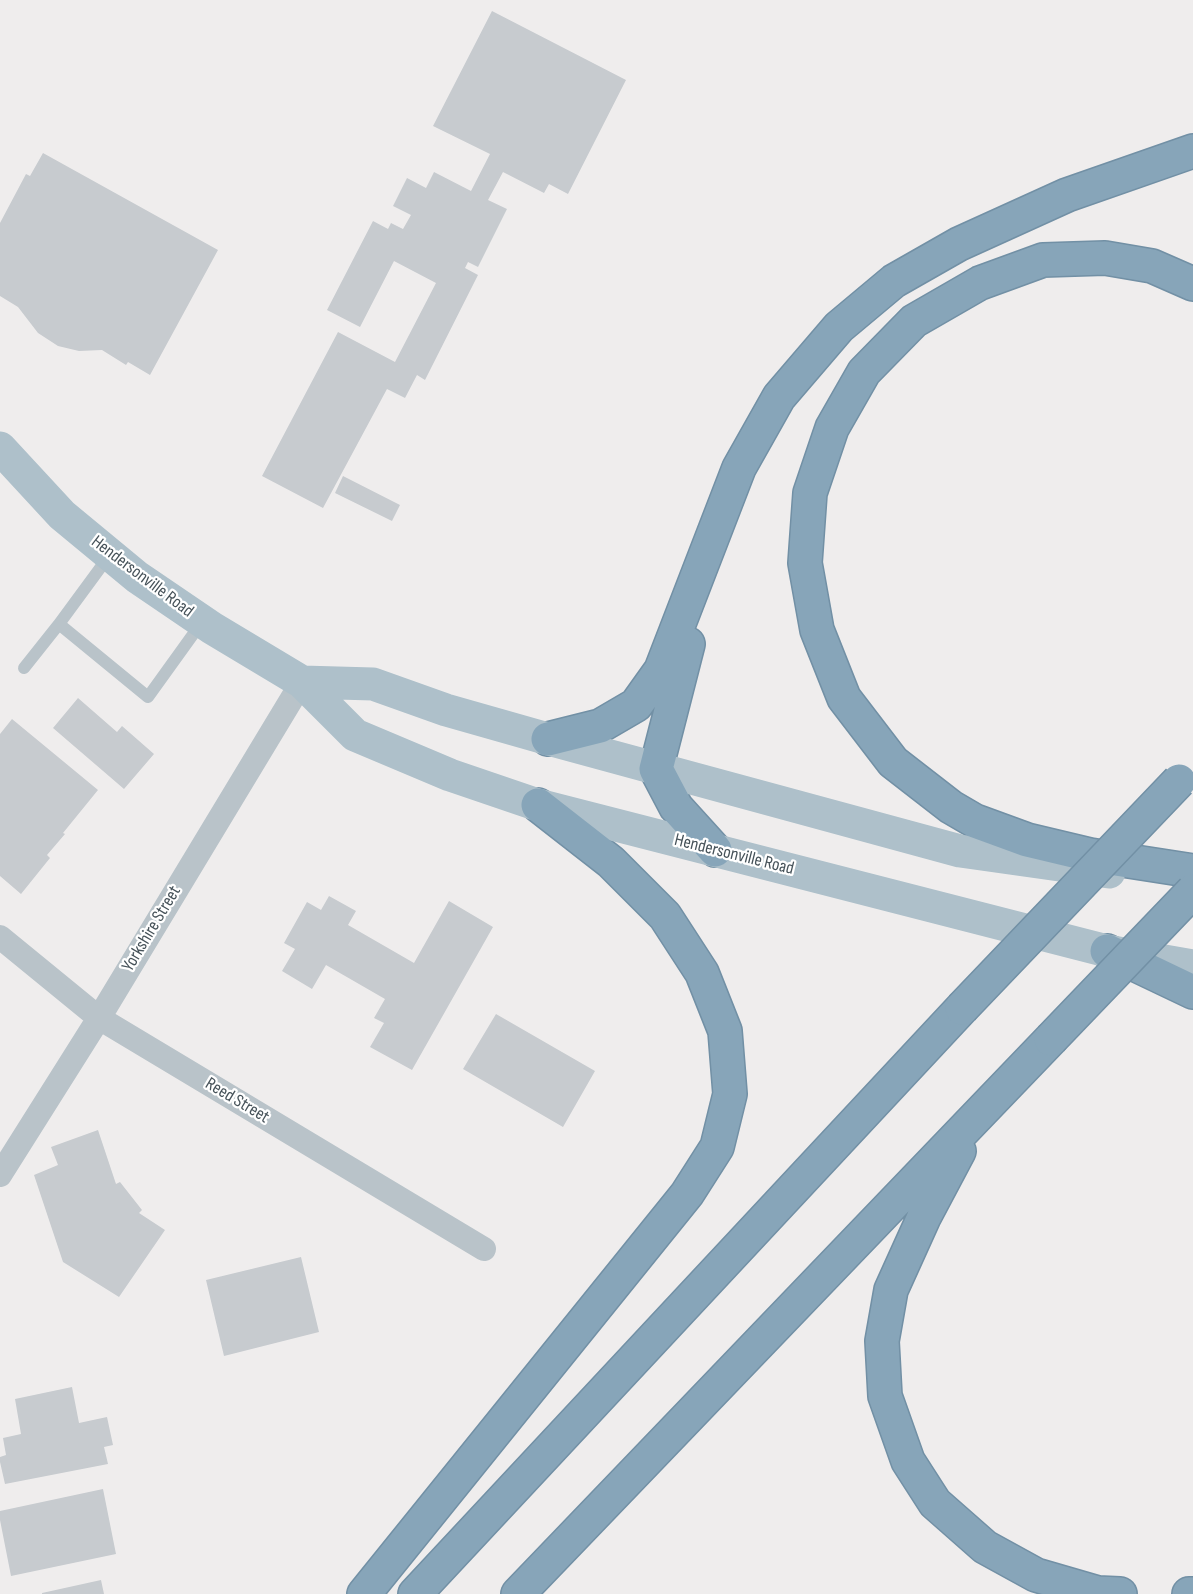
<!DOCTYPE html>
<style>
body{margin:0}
canvas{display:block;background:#efeded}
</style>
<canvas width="1193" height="1594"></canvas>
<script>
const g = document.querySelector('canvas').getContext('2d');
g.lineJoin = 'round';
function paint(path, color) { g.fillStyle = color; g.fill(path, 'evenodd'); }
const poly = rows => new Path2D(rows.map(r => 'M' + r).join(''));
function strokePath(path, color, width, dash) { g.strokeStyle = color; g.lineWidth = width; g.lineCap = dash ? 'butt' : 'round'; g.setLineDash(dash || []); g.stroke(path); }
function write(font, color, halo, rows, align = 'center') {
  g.font = font + ' "Sofia Sans Condensed",sans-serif'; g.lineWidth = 4.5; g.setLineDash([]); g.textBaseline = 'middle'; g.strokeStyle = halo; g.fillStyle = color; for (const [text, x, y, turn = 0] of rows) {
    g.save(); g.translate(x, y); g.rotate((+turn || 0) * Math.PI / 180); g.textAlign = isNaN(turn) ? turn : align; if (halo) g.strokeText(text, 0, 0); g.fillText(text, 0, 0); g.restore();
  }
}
const building = poly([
 [492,11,626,80,568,194,549,184,544,193,503,172,488,200,507,209,478,267,468,262,465,268,478,275,425,380,417,375,405,398,387,389,323,508,262,476,338,332,395,362,436,283,394,261,360,327,327,310,373,221,388,229,391,223,403,229,411,215,393,206,407,178,426,188,434,172,471,191,490,154,433,126],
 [43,153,218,250,150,375,128,362,126,365,102,350,79,351,58,346,38,333,18,307,0,296,0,223,26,174,30,176],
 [343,476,400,505,392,521,335,493],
 [78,698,117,732,122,726,154,754,124,789,53,728],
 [12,719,98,790,63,833,65,834,47,855,50,858,21,894,0,876,0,734],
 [329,896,356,911,348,925,414,963,449,901,493,927,412,1070,370,1047,384,1023,374,1018,385,999,326,965,312,989,282,971,295,949,284,943,307,902,321,910],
 [496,1014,595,1071,563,1127,463,1069],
 [98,1130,116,1184,120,1182,142,1210,139,1213,165,1230,119,1297,63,1262,34,1175,58,1165,51,1147],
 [301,1257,319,1332,224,1356,206,1280],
 [72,1387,79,1423,107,1417,113,1445,104,1447,108,1464,5,1484,0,1462,0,1457,6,1455,3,1438,21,1434,15,1399],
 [103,1489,116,1554,11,1576,0,1520,0,1511],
 [101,1580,104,1594,42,1594,42,1593]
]);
const lane = poly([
 [109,556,59,624,148,697,202,622],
 [24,668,59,624]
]);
const street = poly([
 [0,937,99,1018,484,1249],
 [0,1175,99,1018,302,682]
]);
const primary = poly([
 [0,448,62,515,137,577,212,628,302,682,355,735,450,775,538,805,1107,951,1193,966],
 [302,682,373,684,446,710,548,739,960,851,1109,872]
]);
const highway = poly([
 [1193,284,1152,266,1105,258,1043,260,980,283,914,321,864,372,832,428,810,493,805,563,817,630,844,698,893,762,951,807,975,821,1027,840,1090,855,1193,871],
 [688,644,656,769,676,807,715,850],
 [548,739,600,726,636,705,661,670,739,468,779,397,839,327,894,281,959,244,1067,195,1193,151],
 [1107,951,1193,992],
 [959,1151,924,1217,891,1290,882,1341,885,1396,908,1461,935,1503,985,1547,1036,1575,1098,1593,1120,1594],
 [364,1594,687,1194,717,1147,730,1094,725,1031,702,973,665,916,611,862,538,805],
 [415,1594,962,1008],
 [518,1594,1051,1039],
 [1189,1594,1193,1594]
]);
const highwayBridge = poly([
 [962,1008,1179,781],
 [1051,1039,1193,891]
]);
const streetNames = [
 ["Hendersonville Road",142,577,37],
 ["Hendersonville Road",734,855,14],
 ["Yorkshire Street",152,929,-59],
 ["Reed Street",237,1101,31]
];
paint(building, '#c7cbcf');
strokePath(highway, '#7290a5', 36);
strokePath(lane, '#b9c3c9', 12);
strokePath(street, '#b9c3c9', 24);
strokePath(primary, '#aec0ca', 33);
strokePath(highway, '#87a5b9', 33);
strokePath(highwayBridge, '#7290a5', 36, []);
strokePath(highwayBridge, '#87a5b9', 33);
write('18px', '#465259', '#fff', streetNames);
</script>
